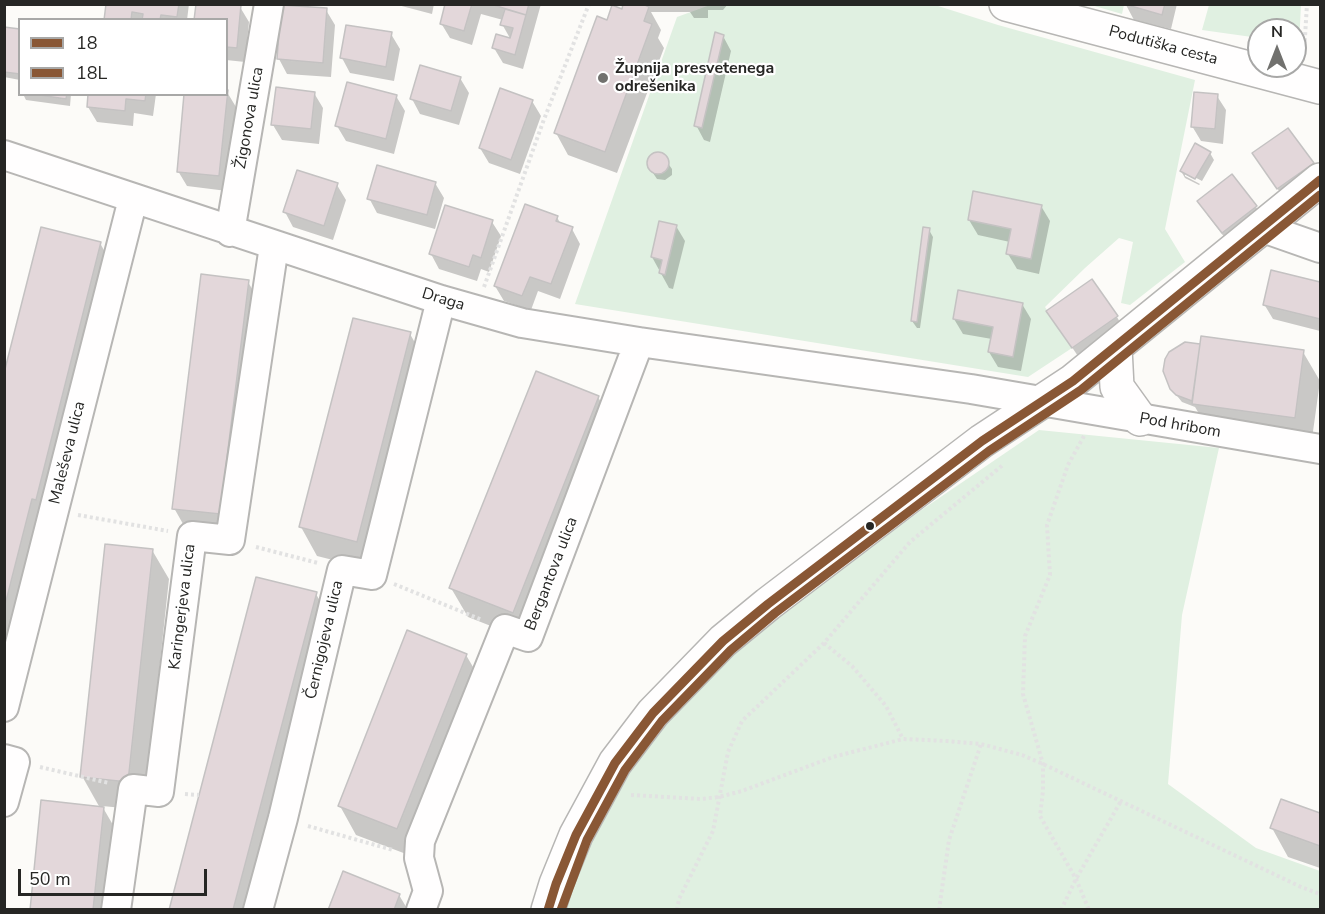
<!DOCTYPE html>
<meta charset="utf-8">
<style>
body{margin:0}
#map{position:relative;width:1325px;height:914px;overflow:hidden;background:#fcfbf8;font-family:"Nunito Sans",sans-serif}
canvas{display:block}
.frame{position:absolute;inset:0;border:6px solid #262624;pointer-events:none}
.legend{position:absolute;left:18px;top:18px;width:210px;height:78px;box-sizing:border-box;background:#fff;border:2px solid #a8a8a7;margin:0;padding:8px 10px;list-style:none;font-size:18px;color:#262624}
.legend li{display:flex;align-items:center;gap:12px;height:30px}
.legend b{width:30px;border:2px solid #a8a8a7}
.north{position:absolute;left:1247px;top:18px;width:60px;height:60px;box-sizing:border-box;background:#fff;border:2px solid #a8a8a7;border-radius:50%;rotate:0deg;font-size:16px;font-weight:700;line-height:24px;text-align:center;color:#262624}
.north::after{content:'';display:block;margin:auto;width:21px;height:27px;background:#71716e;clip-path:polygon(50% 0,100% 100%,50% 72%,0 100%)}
.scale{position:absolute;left:18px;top:869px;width:189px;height:27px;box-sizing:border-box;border:3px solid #262624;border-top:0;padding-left:8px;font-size:18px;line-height:21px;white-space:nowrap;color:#262624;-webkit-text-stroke:4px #fff;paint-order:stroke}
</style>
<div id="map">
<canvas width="1325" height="914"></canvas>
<div class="frame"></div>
<ul class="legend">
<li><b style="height:8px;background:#895735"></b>18</li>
<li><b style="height:8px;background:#895735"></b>18L</li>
</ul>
<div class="north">N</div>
<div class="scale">50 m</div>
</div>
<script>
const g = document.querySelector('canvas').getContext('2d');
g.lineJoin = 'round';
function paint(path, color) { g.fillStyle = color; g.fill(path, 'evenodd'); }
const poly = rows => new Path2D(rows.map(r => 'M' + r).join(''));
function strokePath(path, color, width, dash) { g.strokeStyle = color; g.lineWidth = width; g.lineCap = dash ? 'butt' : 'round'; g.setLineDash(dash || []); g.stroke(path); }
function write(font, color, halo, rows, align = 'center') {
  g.font = font + ' "Nunito Sans",sans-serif'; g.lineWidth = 4.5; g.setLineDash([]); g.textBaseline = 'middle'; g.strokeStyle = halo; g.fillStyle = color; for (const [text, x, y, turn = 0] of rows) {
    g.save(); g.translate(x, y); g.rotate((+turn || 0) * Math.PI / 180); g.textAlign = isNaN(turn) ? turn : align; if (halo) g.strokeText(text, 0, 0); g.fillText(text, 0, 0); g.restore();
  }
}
const green = poly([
 [710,5,935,5,998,25,1195,80,1165,229,1185,262,1130,305,1121,303,1133,242,1119,238,1085,268,1045,307,1072,348,1028,377,575,304,677,17],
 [1091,5,1124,5,1122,14],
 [1209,5,1301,5,1299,45,1295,45,1295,30,1259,30,1259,38,1202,30],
 [1039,430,1219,448,1182,615,1168,784,1256,848,1320,871,1320,909,564,910,580,855,624,777,690,695,768,624,920,511]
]);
const shadow = poly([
 [107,4,189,4,187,20,105,20],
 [198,4,240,7,249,22,245,62,226,60,226,20],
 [394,4,434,4,432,14],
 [447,4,541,4,523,69,503,63,494,48,511,40,502,24,503,20,481,14,472,45,450,38,441,23],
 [641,4,728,4,723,10,708,10,708,18,694,18,690,12,651,12,661,30,658,38,664,48,617,173,568,155,556,133,608,22,623,11],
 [1177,4,1171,29,1134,20,1126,5],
 [326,10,335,25,331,77,287,74,279,59],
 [20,31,20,80,4,77,4,37],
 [391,34,400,49,394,81,350,73,342,58],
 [723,36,731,51,710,142,704,140,696,125],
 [460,78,469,93,459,125,420,114,412,99],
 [227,92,236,107,227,191,187,186,178,171],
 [314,93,323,108,319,144,282,140,273,125],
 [23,94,71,94,70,106,26,100],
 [90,94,156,94,153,116,134,113,133,126,97,122,88,107],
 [396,96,405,111,394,154,346,141,337,126],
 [1217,96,1226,110,1223,144,1201,141,1192,126],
 [532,101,541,116,520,174,489,163,480,148],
 [1288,130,1320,178,1287,203,1254,153],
 [1210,153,1214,160,1202,181,1185,172,1185,176,1200,184,1199,185,1185,178,1181,171],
 [657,154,662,155,672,169,672,175,665,180,657,179,649,167,650,158],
 [435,183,444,198,435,229,377,213,369,198],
 [337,185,346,200,333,240,293,227,285,212],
 [1199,201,1256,207,1264,222,1232,247,1208,216],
 [1041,206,1050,221,1039,274,1017,269,1008,254,1010,242,978,235,969,220],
 [557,217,561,225,572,229,580,244,560,299,538,291,531,310,504,301,495,286],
 [492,222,501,236,489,272,481,269,477,281,439,269,431,254],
 [676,226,685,241,673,289,669,288,652,257],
 [929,230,933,237,920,328,917,328,912,321],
 [100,243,116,272,4,701,4,379],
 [1272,272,1320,284,1320,331,1273,319,1264,304],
 [248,282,261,304,232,536,187,531,174,508],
 [1022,304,1031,319,1021,371,998,367,989,352,992,339,963,334,954,319],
 [1048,312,1117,317,1125,331,1082,362],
 [410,334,426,362,373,570,317,556,301,527],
 [1185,343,1303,352,1320,381,1311,446,1210,432,1195,407,1182,402,1173,391],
 [598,397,615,426,529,641,468,617,451,588],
 [152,550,169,579,144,810,102,806,120,837,112,910,31,910,100,808,82,776],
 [316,594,332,622,257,910,171,910],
 [466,655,483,684,414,857,356,835,340,806],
 [1282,800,1320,814,1320,868,1288,857,1272,828],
 [399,895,408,910,330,910]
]);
const building = poly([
 [106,4,179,4,177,17,161,15,160,20,142,20,143,14,132,12,131,20,104,20,106,4],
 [196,4,241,5,237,48,226,47,226,20,194,20,196,4],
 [445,4,472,4,464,31,440,24,445,4],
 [490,4,529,4,526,15,490,4],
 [623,4,643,4,649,7,644,21,652,24,605,152,554,133,597,16,607,20,612,5,622,9,623,4],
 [1124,4,1165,4,1162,15,1124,4],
 [281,5,327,8,323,63,277,59,281,5],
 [505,9,526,15,515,55,492,48,496,34,510,38,513,28,500,25,505,9],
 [346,25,392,32,386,67,340,58,346,25],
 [4,27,20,29,20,74,4,72,4,27],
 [715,32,724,35,702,128,694,126,715,32],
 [420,65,461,77,451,111,410,99,420,65],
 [347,82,397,95,386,139,335,126,347,82],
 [276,87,315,92,311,129,271,125,276,87],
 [500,88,533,100,511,160,479,148,500,88],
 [226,90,228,90,219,176,177,172,184,94,226,94,226,90],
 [1194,92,1218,94,1215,129,1191,127,1194,92],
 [32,94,67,94,66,99,32,94],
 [88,94,146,94,145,101,126,99,125,111,87,107,88,94],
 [1288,128,1314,163,1277,189,1252,153,1288,128],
 [1195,143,1211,152,1195,179,1180,171,1195,143],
 '647 163a11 11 0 1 1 22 0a11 11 0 1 1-22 0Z',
 [377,165,436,182,427,215,367,199,377,165],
 [297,170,338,183,324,226,283,212,297,170],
 [1232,174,1257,206,1222,233,1197,201,1232,174],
 [973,191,1042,205,1031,259,1006,254,1011,229,968,220,973,191],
 [525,204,558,216,556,221,573,227,551,284,530,277,522,296,494,286,525,204],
 [445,205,493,220,481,258,473,255,469,267,429,254,445,205],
 [659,221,677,225,665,275,659,273,662,260,651,257,659,221],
 [41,227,101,242,36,500,32,499,4,609,4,373,41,227],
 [923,227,930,228,917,322,911,321,923,227],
 [1271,270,1320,282,1320,319,1263,305,1271,270],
 [201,274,249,280,220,514,172,509,201,274],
 [1092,279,1118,316,1072,348,1046,311,1092,279],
 [958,290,1023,303,1013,357,988,352,993,327,953,319,958,290],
 [353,318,411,332,357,542,299,527,353,318],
 [1201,336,1304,350,1295,418,1192,404,1201,336],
 [1185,342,1200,344,1192,401,1176,395,1170,389,1163,371,1165,359,1169,352,1185,342],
 [536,371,599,396,513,613,449,588,536,371],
 [105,544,153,549,128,782,80,777,105,544],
 [256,577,317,592,233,910,169,910,256,577],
 [407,630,467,654,397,829,338,806,407,630],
 [1281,799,1320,813,1320,846,1270,828,1281,799],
 [41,800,104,807,93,910,30,910,41,800],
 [343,871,400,894,394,910,328,910,343,871]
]);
const path = poly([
 [1304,53,1307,4],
 [484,287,543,122,589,4],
 [1084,436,1068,465,1047,525,1050,575,1025,636,1023,694,1043,764,1043,791,1040,816,1076,879,1089,910],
 [78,515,168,531],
 [256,547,318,563],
 [394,584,482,620],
 [824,643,852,666,886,706,903,739],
 [40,767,109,783],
 [185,794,199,795],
 [631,795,701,799,719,797,742,791,833,757,903,739,947,741,981,744,1022,755,1043,764,1301,887,1320,894],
 [308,826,393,850],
 [677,910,679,899,713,831,728,752,742,721,824,643,910,542,1004,464],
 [939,910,949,840,981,744],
 [1061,910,1076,879,1121,801]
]);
const street = poly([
 [4,155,441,300,522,323,639,342,971,389,1320,449],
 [1263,228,1320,248],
 [230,232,269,4],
 [4,707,133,199],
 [4,759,15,762,4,802],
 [116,910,133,789,159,792,192,536,230,540,274,246],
 [258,910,283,818,342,570,372,575,441,300],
 [421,910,428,891,419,858,420,841,505,629,528,637,639,342]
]);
const secondary = poly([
 [1006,4,1320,87],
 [1115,348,1117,387,1140,419],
 [548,910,556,884,576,835,615,763,653,713,723,641,768,604,982,441,1073,381,1320,180]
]);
const bus1 = poly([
 [548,910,556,884,576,835,615,763,653,713,723,641,768,604,982,441,1073,381,1320,180]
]);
const bus2 = poly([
 [561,910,587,840,625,770,662,721,731,650,775,613,989,451,1081,390,1320,195]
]);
const markers = [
 [603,78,6,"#71716e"],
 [870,526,5,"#262624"]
];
const streetNames = [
 ["Podutiška cesta",1163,46,15],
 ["Žigonova ulica",250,118,-80],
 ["Draga",443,300,17],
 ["Pod hribom",1180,426,10],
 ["Maleševa ulica",68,453,-76],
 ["Bergantova ulica",552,574,-69],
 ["Karingerjeva ulica",183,607,-83],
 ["Černigojeva ulica",325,640,-77]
];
const poiNames = [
 ["Župnija presvetenega",615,69],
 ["odrešenika",615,87]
];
paint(green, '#e0f0e1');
paint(shadow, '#0003');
paint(building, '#e3d7da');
strokePath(building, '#c4c2c2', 1.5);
strokePath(street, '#b7b6b4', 32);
strokePath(secondary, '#b7b6b4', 36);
strokePath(path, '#e2e2e2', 4, [3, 3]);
strokePath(street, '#fffefe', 28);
strokePath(secondary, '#fffefe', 33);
strokePath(bus1, '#895735', 9);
strokePath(bus2, '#895735', 9);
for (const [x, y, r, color] of markers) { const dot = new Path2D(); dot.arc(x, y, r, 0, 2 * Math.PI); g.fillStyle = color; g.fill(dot); strokePath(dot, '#fff', 2); }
write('16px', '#262624', '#fff', streetNames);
write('bold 16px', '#262624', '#fff', poiNames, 'left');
</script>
